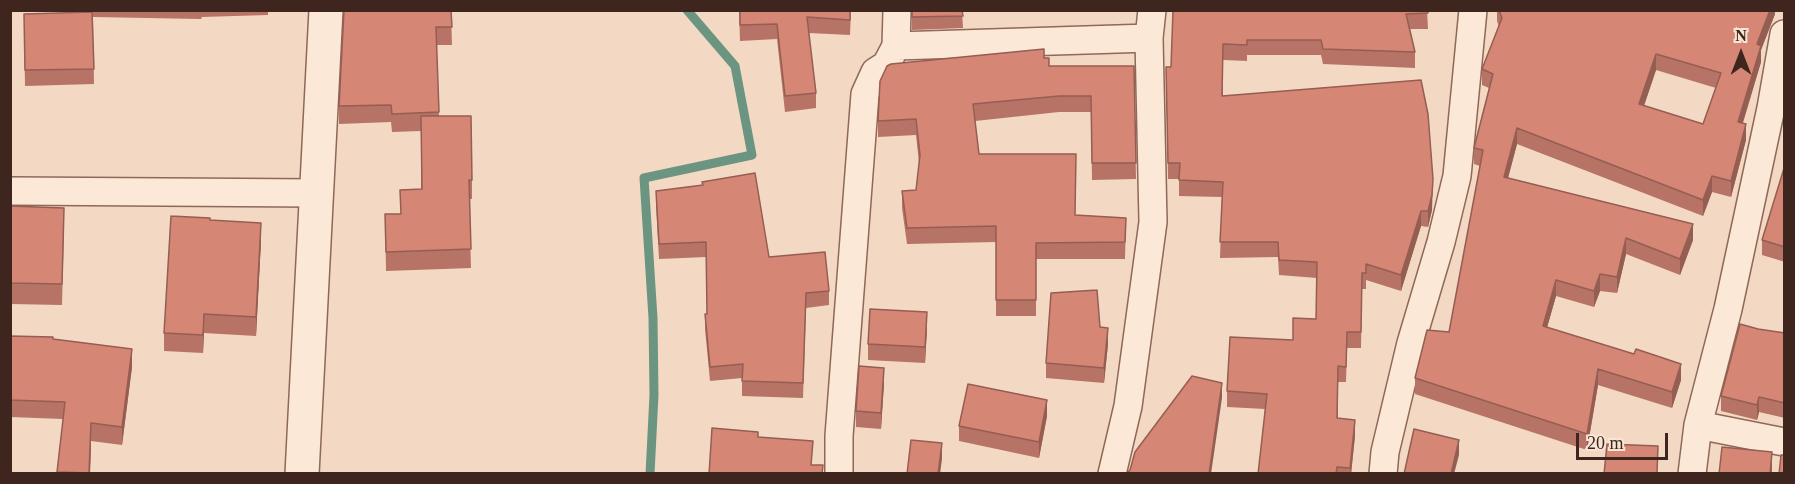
<!DOCTYPE html>
<style>
body{margin:0}
#map{position:relative;width:1795px;height:484px;overflow:hidden;background:#f3d9c3;font-family:Georgia,serif}
canvas{display:block}
.frame{position:absolute;inset:0;border:12px solid #3e251d;pointer-events:none}
.north{position:absolute;left:1711px;top:24px;width:60px;height:60px;-webkit-text-stroke:4px #f9e5d4;paint-order:stroke;rotate:0deg;font-size:16px;font-weight:700;line-height:24px;text-align:center;color:#3e251d}
.north::after{content:'';display:block;margin:auto;width:21px;height:27px;background:#3e251d;clip-path:polygon(50% 0,100% 100%,50% 72%,0 100%)}
.scale{position:absolute;left:1576px;top:433px;width:92px;height:27px;box-sizing:border-box;border:3px solid #3e251d;border-top:0;padding-left:8px;font-size:18px;line-height:21px;white-space:nowrap;color:#3e251d;-webkit-text-stroke:4px #f9e5d4;paint-order:stroke}
</style>
<div id="map">
<canvas width="1795" height="484"></canvas>
<div class="frame"></div>
<div class="north">N</div>
<div class="scale">20 m</div>
</div>
<script>
const g = document.querySelector('canvas').getContext('2d');
g.lineJoin = 'round';
const poly = rows => new Path2D(rows.map(r => 'M' + r).join(''));
function strokePath(path, color, width, dash) { g.strokeStyle = color; g.lineWidth = width; g.lineCap = dash ? 'butt' : 'round'; g.setLineDash(dash || []); g.stroke(path); }
function paint(path, color) { g.fillStyle = color; g.fill(path, 'evenodd'); }
const stream = poly([
 [650,474,654,395,653,318,644,178,752,155,735,66,687,10]
]);
const minor = poly([
 [896,46,1149,38],
 [10,191,317,193],
 [1698,425,1784,442],
 [839,474,839,436,865,94,875,72,886,65,896,46,897,10],
 [1112,474,1128,406,1153,222,1149,38,1152,10],
 [1383,474,1385,452,1411,343,1441,242,1457,176,1473,10],
 [1692,474,1698,425,1728,309,1771,108,1784,34]
]);
const tertiary = poly([
 [302,474,326,10]
]);
const wall = poly([
 [92,10,268,10,268,15,202,17,201,19,93,17,94,84,25,86,24,30,92,12],
 [451,10,452,45,436,45,439,116,472,180,472,199,469,199,471,268,386,271,385,214,401,214,421,189,421,131,392,132,391,122,339,124,339,106],
 [739,10,851,10,850,35,809,33,816,93,816,108,785,112,777,39,740,41],
 [912,10,962,10,963,28,912,30],
 [1173,10,1427,10,1428,29,1410,29,1415,52,1415,68,1323,64,1321,55,1247,55,1247,61,1223,60,1223,96,1432,210,1428,227,1421,226,1401,291,1366,280,1366,289,1362,289,1361,348,1347,348,1346,382,1338,382,1338,418,1355,436,1351,474,1258,474,1265,409,1227,407,1227,391,1293,340,1316,319,1317,278,1279,275,1278,257,1220,258,1222,197,1179,196,1179,179,1168,179,1166,67,1171,67],
 [1497,10,1775,10,1775,14,1761,50,1761,62,1743,123,1746,140,1731,197,1712,192,1703,216,1517,144,1508,178,1693,240,1680,275,1626,254,1617,293,1600,291,1594,307,1556,296,1547,327,1681,380,1672,408,1598,385,1587,450,1415,394,1415,378,1449,332,1480,166,1474,164,1474,148,1489,88,1482,85,1482,69,1499,27,1497,21],
 [1656,70,1716,88,1703,124,1644,106],
 [1044,58,1049,66,1134,66,1136,179,1092,180,1091,112,1059,112,975,121,979,154,1075,215,1126,218,1125,259,1036,259,1036,316,996,316,996,242,907,244,902,208,902,191,916,190,919,163,916,135,878,137,878,121],
 [1785,165,1785,262,1762,255,1762,240],
 [702,182,769,257,829,291,829,305,806,308,803,398,742,396,742,378,710,381,705,329,705,314,707,314,706,257,659,259,656,205,656,191,702,186],
 [10,206,64,229,62,305,10,304],
 [210,220,261,241,256,336,204,333,203,353,164,351,164,333],
 [1100,327,1108,344,1104,383,1046,378,1046,363],
 [927,328,925,363,868,360,868,344],
 [1758,329,1785,333,1785,418,1759,412,1757,420,1721,411,1721,396],
 [10,336,53,339,132,367,122,445,91,441,90,474,57,474,63,419,10,417],
 [884,383,881,429,856,427,856,411],
 [1047,416,1039,458,959,441,959,426]
]);
const shadedWall = poly([
 [1770,10,1775,10,1775,14,1761,50,1761,62,1738,138,1738,122,1757,44],
 [1656,54,1656,70,1639,120,1639,104],
 [1746,124,1746,140,1731,197,1731,181],
 [1517,128,1517,144,1504,193,1504,177],
 [1712,176,1712,192,1703,216,1703,200],
 [1433,179,1432,210,1428,227,1428,211],
 [1421,211,1421,226,1401,291,1401,275],
 [261,223,261,241,256,336,256,317],
 [1693,224,1693,240,1680,275,1680,259],
 [1626,238,1626,254,1617,293,1617,277],
 [1600,274,1600,291,1594,307,1594,291],
 [1556,280,1556,296,1543,342,1543,326],
 [927,312,927,328,925,363,925,347],
 [204,314,204,333,203,353,203,335],
 [1108,328,1108,344,1104,383,1104,368],
 [132,349,132,367,122,445,122,427],
 [1681,364,1681,380,1672,408,1672,392],
 [884,368,884,383,881,429,881,413],
 [1598,369,1598,385,1587,450,1587,434],
 [1222,383,1222,398,1211,474,1209,474],
 [1759,397,1759,412,1757,420,1757,405],
 [1047,400,1047,416,1039,458,1039,442],
 [1355,420,1355,436,1351,474,1350,474],
 [91,423,91,441,90,474,89,474],
 [1459,440,1459,455,1454,474,1451,474],
 [942,443,942,459,940,474,938,474],
 [1772,452,1772,474,1770,474]
]);
const building = poly([
 [344,10,451,10,452,27,436,27,439,112,392,114,391,105,339,106,344,10],
 [740,10,850,10,850,20,807,17,816,93,785,96,777,24,740,25,740,10],
 [912,10,962,10,963,16,912,17,912,10],
 [1173,10,1427,10,1428,13,1406,14,1415,52,1323,49,1321,40,1247,40,1247,45,1223,44,1222,96,1421,80,1428,114,1433,179,1432,195,1428,211,1421,211,1401,275,1366,264,1366,273,1362,273,1361,332,1347,332,1346,367,1338,366,1337,418,1355,420,1350,468,1337,467,1336,474,1258,474,1267,394,1227,391,1230,337,1293,340,1293,318,1316,319,1317,262,1279,260,1278,242,1220,242,1223,182,1179,180,1180,163,1168,163,1166,67,1171,67,1173,10],
 [1499,10,1770,10,1757,44,1761,46,1738,122,1746,124,1731,181,1712,176,1703,200,1517,128,1504,177,1693,224,1680,259,1626,238,1617,277,1600,274,1594,291,1556,280,1543,326,1634,354,1636,349,1681,364,1672,392,1598,369,1587,434,1415,378,1427,330,1449,332,1483,150,1474,148,1493,74,1482,69,1502,18,1499,10],
 [1656,54,1721,73,1703,124,1639,104,1656,54],
 [92,12,94,69,25,70,24,14,92,12],
 [1044,49,1044,58,1049,58,1049,66,1134,66,1136,163,1092,163,1091,96,1059,96,973,104,979,154,1076,154,1075,215,1126,218,1125,242,1036,243,1036,300,996,300,996,226,907,228,902,191,916,190,920,155,916,119,878,121,880,81,887,66,891,64,1044,49],
 [421,116,471,116,472,180,469,180,471,249,386,252,385,214,401,214,400,190,422,189,421,116],
 [1785,165,1785,247,1762,240,1785,165],
 [755,173,769,257,825,252,829,291,806,293,803,383,742,381,743,364,710,367,705,314,707,314,706,242,659,244,656,191,703,185,702,182,755,173],
 [10,206,64,208,62,284,10,283,10,206],
 [171,216,210,218,210,220,261,223,256,317,204,314,203,335,164,333,171,216],
 [1097,290,1100,327,1108,328,1104,368,1046,363,1051,293,1097,290],
 [870,309,927,312,925,347,868,344,870,309],
 [1740,324,1758,329,1785,333,1785,403,1759,397,1757,405,1721,396,1740,324],
 [10,336,53,337,53,339,132,349,122,427,91,423,89,473,57,472,65,402,10,400,10,336],
 [859,366,884,368,881,413,856,411,859,366],
 [1192,376,1222,383,1209,474,1126,474,1130,470,1135,452,1192,376],
 [968,384,1047,400,1039,442,959,426,968,384],
 [712,428,758,432,758,437,813,441,811,465,823,465,822,474,709,474,712,428],
 [1414,429,1459,440,1451,474,1404,474,1414,429],
 [911,440,942,443,938,474,907,474,911,440],
 [1607,444,1658,446,1657,473,1604,474,1607,444],
 [1722,447,1772,452,1770,474,1719,474,1722,447],
 [1781,455,1785,455,1785,474,1779,474,1781,455]
]);
strokePath(stream, '#6b9580', 9);
strokePath(minor, '#8f6857', 30);
strokePath(tertiary, '#8f6857', 36);
strokePath(minor, '#fce8d7', 27);
strokePath(tertiary, '#fce8d7', 33);
paint(wall, '#b77365');
paint(shadedWall, '#955e52');
paint(building, '#d58675');
strokePath(building, '#955e52', 1.5);
</script>
